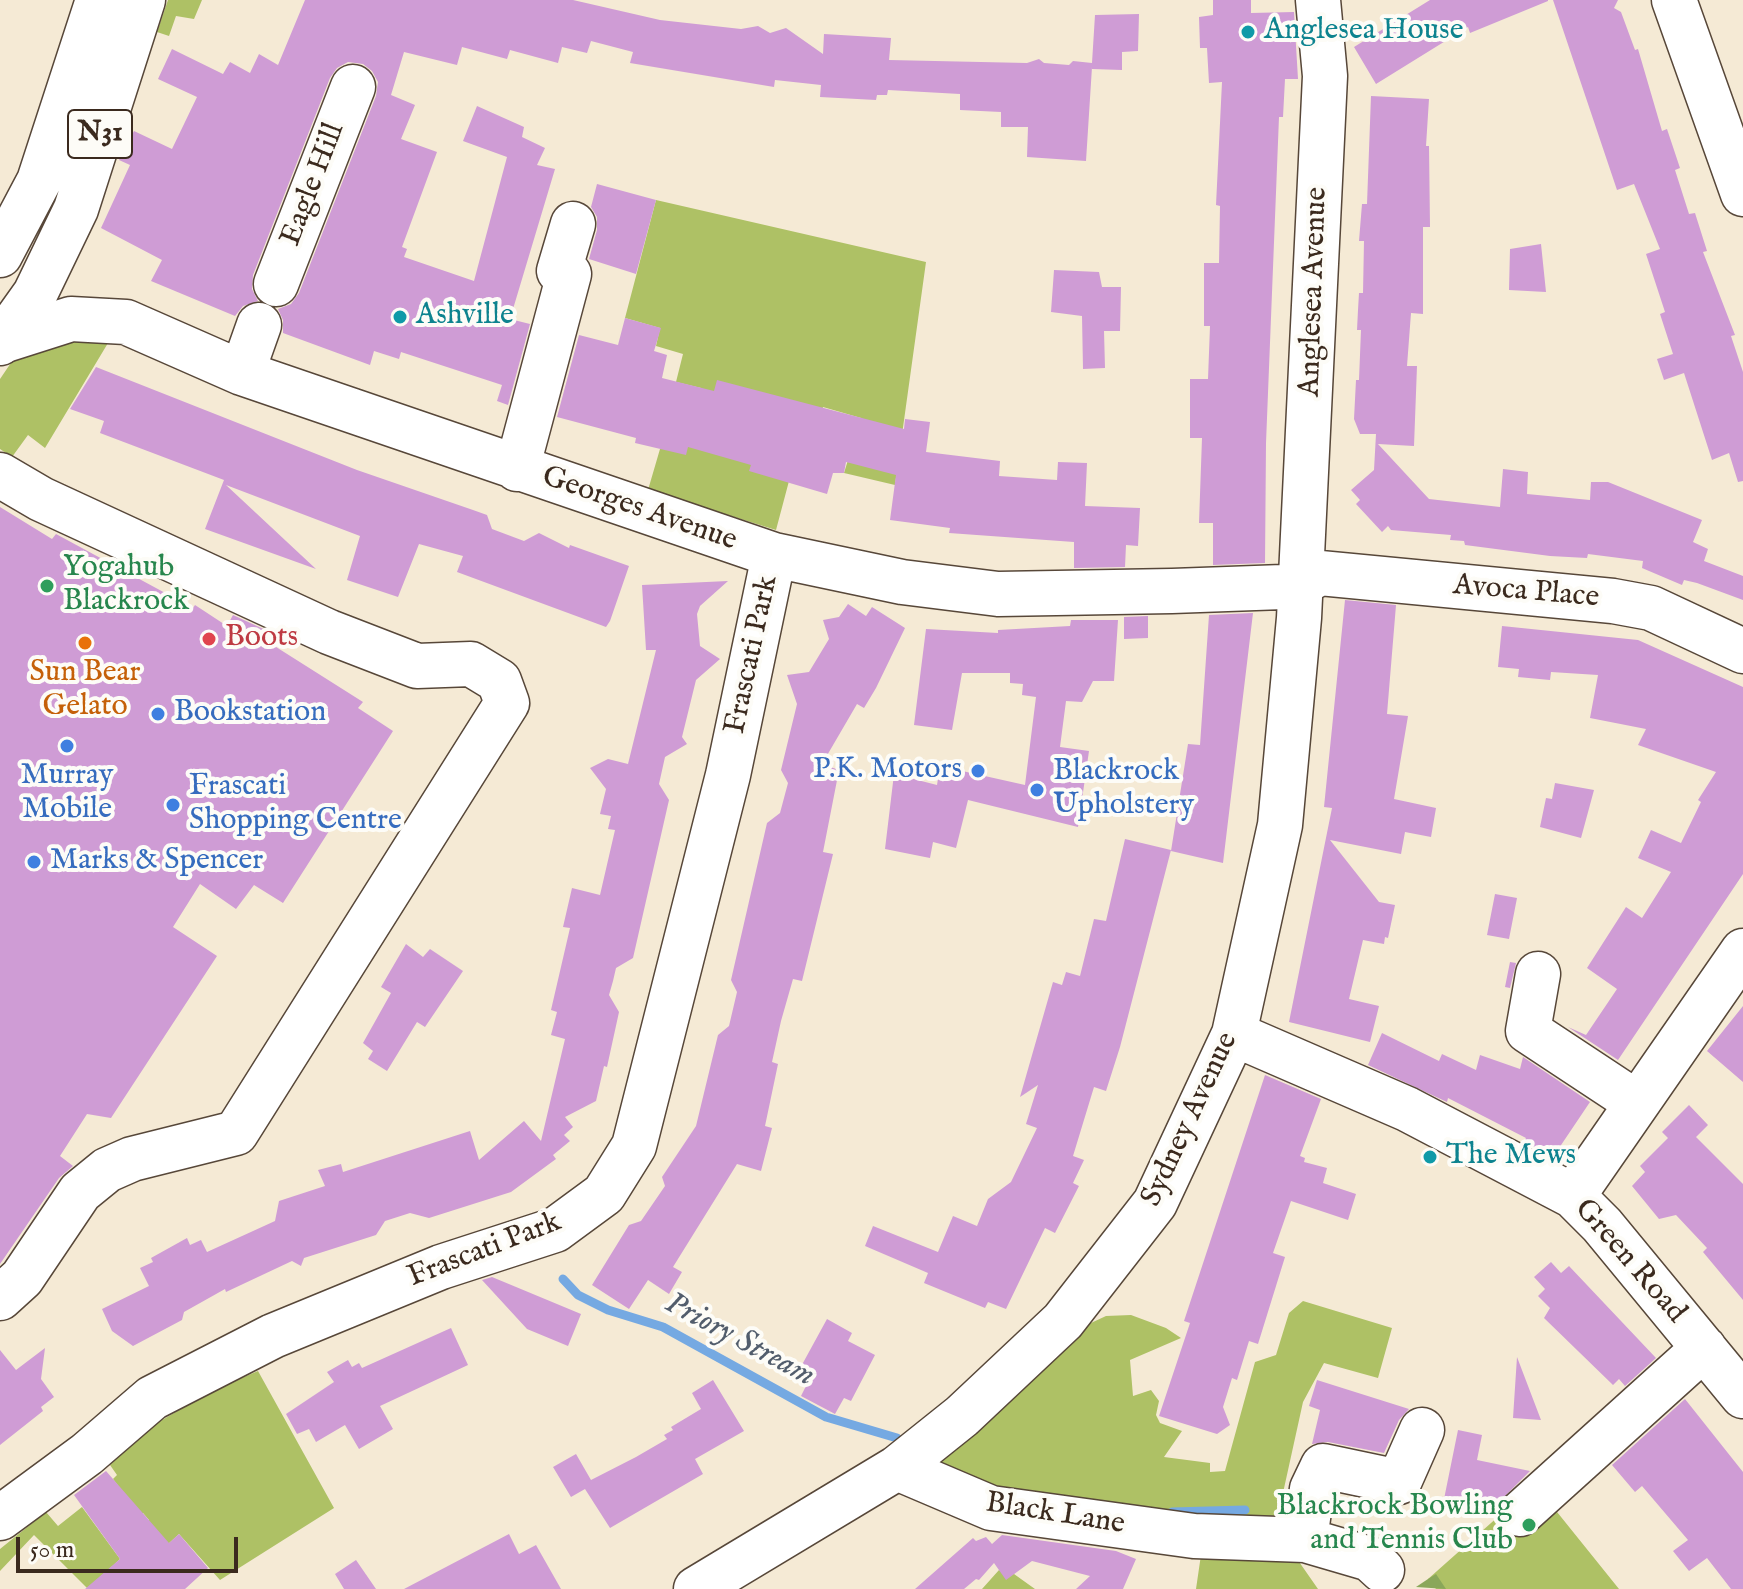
<!DOCTYPE html>
<style>
body{margin:0}
#map{position:relative;width:1743px;height:1589px;overflow:hidden;background:#f5ead5;font-family:"IM FELL English",serif}
canvas{display:block}
.scale{position:absolute;left:16px;top:1537px;width:222px;height:36px;box-sizing:border-box;border:4px solid #3b2a1e;border-top:0;padding-left:10px;font-size:24px;line-height:28px;white-space:nowrap;color:#3b2a1e;-webkit-text-stroke:6px #fdfcf7;paint-order:stroke}
</style>
<div id="map">
<canvas width="1743" height="1589"></canvas>
<div class="scale">50 m</div>
</div>
<script>
const g = document.querySelector('canvas').getContext('2d');
g.lineJoin = 'round';
function paint(path, color) { g.fillStyle = color; g.fill(path, 'evenodd'); }
const poly = rows => new Path2D(rows.map(r => 'M' + r).join(''));
function strokePath(path, color, width, dash) { g.strokeStyle = color; g.lineWidth = width; g.lineCap = dash ? 'butt' : 'round'; g.setLineDash(dash || []); g.stroke(path); }
function write(font, color, halo, rows, align = 'center') {
  g.font = font + ' "IM FELL English",serif'; g.lineWidth = 8; g.setLineDash([]); g.textBaseline = 'middle'; g.strokeStyle = halo; g.fillStyle = color; for (const [text, x, y, turn = 0] of rows) {
    g.save(); g.translate(x, y); g.rotate((+turn || 0) * Math.PI / 180); g.textAlign = isNaN(turn) ? turn : align; if (halo) g.strokeText(text, 0, 0); g.fillText(text, 0, 0); g.restore();
  }
}
const green = poly([
 [168,0,202,0,194,19,176,16,169,36,157,32],
 [656,200,926,262,895,485,844,473,861,418,823,407,815,435,802,432,776,530,648,490,660,449,701,388,676,382,683,354,656,346,660,328,625,318],
 [35,338,108,343,45,448,28,435,12,457,0,449,0,379,19,351],
 [1303,1301,1392,1328,1378,1378,1324,1363,1303,1402,1281,1502,1300,1520,1080,1511,919,1471,1078,1329,1106,1316,1131,1315,1166,1328,1181,1338,1130,1360,1133,1396,1151,1390,1159,1401,1156,1415,1160,1423,1182,1431,1164,1457,1210,1463,1210,1472,1225,1471,1255,1362,1276,1355,1289,1313],
 [258,1371,334,1508,220,1580,179,1534,166,1546,148,1525,149,1520,143,1513,138,1513,113,1479,117,1475,110,1465,135,1436,213,1390],
 [1549,1502,1619,1589,1436,1589,1428,1579,1509,1507],
 [82,1507,120,1559,88,1589,34,1535,0,1571,0,1549,46,1512,58,1526],
 [1202,1548,1295,1556,1318,1589,1196,1589],
 [999,1570,1014,1574,1035,1589,982,1589]
]);
const forest = poly([
 [1436,1574,1446,1589,1416,1587,1428,1579]
]);
const stream = poly([
 [563,1279,578,1295,608,1310,663,1327,826,1417,897,1438],
 [1172,1512,1245,1510]
]);
const building = poly([
 [305,0,573,0,660,20,741,29,758,26,770,33,786,28,823,54,824,34,891,38,889,60,1027,63,1039,59,1044,63,1069,65,1073,61,1092,63,1095,15,1139,14,1138,51,1122,52,1122,70,1092,69,1092,67,1086,161,1027,157,1028,127,1001,127,1001,112,960,110,960,94,888,90,887,95,877,95,876,100,820,97,821,85,775,80,774,87,630,63,633,52,591,41,587,53,562,47,558,63,510,50,507,59,462,47,457,65,404,52,391,95,415,105,401,139,437,152,402,247,407,249,404,257,474,281,507,157,463,141,477,106,524,127,522,137,545,148,537,165,555,169,510,319,530,324,508,405,497,401,502,385,401,352,399,359,374,351,370,365,283,333,283,320,278,309,291,304,299,293,376,96,378,82,372,71,363,64,348,62,337,68,330,78,253,275,252,289,258,301,243,306,235,316,151,281,162,260,101,228,130,165,119,160,134,131,172,149,197,97,158,79,172,49,223,74,230,62,250,73,259,54,278,65],
 [1213,0,1251,0,1251,13,1294,12,1298,79,1285,79,1283,117,1279,117,1266,443,1265,563,1213,565,1213,523,1199,523,1202,438,1190,438,1190,379,1208,379,1210,326,1204,326,1204,263,1219,263,1220,206,1216,205,1222,82,1209,83,1207,48,1200,48,1199,17,1213,15],
 [1430,0,1548,0,1548,1,1470,33,1468,27,1376,84,1354,47],
 [1553,0,1618,0,1614,8,1621,12,1635,50,1638,49,1662,131,1667,129,1680,168,1675,170,1689,214,1695,213,1707,251,1703,252,1735,335,1731,336,1743,372,1743,481,1738,482,1729,453,1712,460,1684,373,1664,380,1657,359,1673,354,1660,314,1665,312,1646,254,1660,249,1634,184,1617,190],
 [1371,96,1429,99,1426,146,1429,146,1430,227,1423,227,1423,314,1411,313,1407,366,1417,366,1414,446,1378,444,1429,499,1500,507,1503,469,1528,472,1527,494,1590,500,1591,482,1608,482,1702,520,1693,542,1708,549,1704,561,1743,576,1743,600,1697,583,1684,580,1682,585,1642,568,1643,561,1588,554,1587,558,1550,556,1465,545,1464,541,1450,540,1451,535,1391,530,1388,526,1382,532,1356,504,1360,500,1351,490,1374,470,1376,434,1360,434,1354,419,1356,380,1359,380,1361,330,1357,330,1358,310,1359,293,1363,293,1364,241,1359,241,1362,204,1367,204],
 [597,184,656,200,636,274,589,259,597,230,597,217,591,207],
 [1541,244,1546,292,1509,290,1510,249],
 [1054,270,1099,272,1102,287,1121,287,1120,331,1104,331,1105,368,1083,369,1082,316,1051,312],
 [625,318,661,328,654,351,667,355,662,378,714,391,717,380,904,429,905,419,930,422,926,452,1000,461,999,476,1057,480,1058,462,1087,463,1085,506,1140,508,1138,546,1126,545,1125,567,1074,568,1074,542,949,533,950,528,890,520,896,475,846,462,844,473,833,473,827,494,749,471,751,465,688,447,686,455,635,443,636,438,557,417,579,335,618,345],
 [96,367,357,470,473,510,487,515,492,529,524,541,539,533,569,548,570,545,629,566,610,621,606,627,457,572,463,556,419,544,398,597,347,580,360,536,226,485,316,569,205,529,224,480,100,433,104,421,70,409],
 [0,507,52,539,56,534,193,608,195,605,227,626,233,615,270,632,265,640,363,702,358,708,393,731,283,903,254,885,236,909,200,884,173,927,217,956,111,1118,87,1114,60,1156,73,1166,59,1178,0,1264],
 [728,581,700,606,697,614,700,646,720,659,696,680,682,737,687,744,665,757,659,784,669,800,633,958,616,968,613,981,609,995,619,1012,607,1067,604,1066,596,1101,565,1117,573,1127,564,1135,570,1141,553,1155,556,1159,511,1192,429,1218,410,1213,385,1221,376,1235,304,1258,301,1266,292,1261,226,1292,225,1289,184,1312,182,1320,133,1346,112,1331,102,1309,149,1286,140,1268,153,1262,151,1258,187,1238,190,1245,201,1240,207,1252,275,1221,279,1201,325,1186,318,1170,341,1164,343,1172,470,1131,479,1160,524,1121,541,1141,565,1039,551,1035,557,1012,551,1010,570,928,563,927,572,888,600,895,615,830,608,829,611,816,600,814,606,789,590,768,608,759,628,764,656,650,646,650,642,585],
 [1345,600,1396,605,1387,714,1408,716,1394,799,1436,808,1431,837,1405,832,1401,854,1330,840,1379,902,1395,905,1388,938,1385,937,1384,944,1363,940,1349,999,1379,1006,1370,1042,1289,1022,1332,808,1324,807],
 [848,604,866,616,872,607,905,628,876,688,864,708,857,704,822,764,839,770,823,852,833,854,802,981,793,979,781,1021,772,1062,778,1064,765,1126,772,1128,761,1171,737,1164,673,1267,682,1272,669,1294,648,1280,629,1309,592,1285,629,1225,641,1221,665,1186,662,1177,696,1126,718,1035,729,1026,737,992,731,980,767,823,780,813,788,783,781,770,797,704,787,675,809,672,829,639,823,620,839,617],
 [1253,613,1223,863,1171,851,1188,744,1200,745,1209,615],
 [1148,616,1148,638,1124,639,1124,617],
 [1071,620,1118,620,1114,681,1093,681,1082,702,1066,701,1060,747,1089,751,1078,827,968,800,956,848,933,842,930,858,885,849,894,774,937,785,940,766,1025,785,1036,697,1022,695,1023,684,1010,683,1010,673,962,673,952,730,914,725,926,629,998,633,998,630,1070,626],
 [1502,626,1638,640,1743,687,1743,874,1618,1060,1568,1027,1586,1035,1617,989,1587,968,1626,907,1642,918,1671,872,1638,858,1651,830,1681,843,1701,802,1698,800,1716,772,1638,745,1646,729,1590,718,1598,675,1551,672,1550,680,1518,677,1519,669,1498,667],
 [1555,783,1594,790,1581,838,1540,827,1546,798,1552,799],
 [1125,839,1171,850,1120,1047,1106,1091,1094,1087,1073,1156,1084,1160,1073,1183,1079,1186,1055,1233,1045,1228,1006,1309,988,1302,985,1308,924,1283,928,1273,865,1246,873,1226,938,1252,953,1216,977,1226,988,1199,1011,1182,1037,1128,1026,1124,1038,1085,1020,1097,1053,982,1062,985,1066,972,1080,976,1094,919,1106,921],
 [1495,894,1517,898,1509,939,1487,935],
 [406,944,423,957,430,949,463,971,425,1027,417,1022,387,1071,368,1059,373,1051,363,1043,391,993,381,987],
 [1510,962,1516,963,1510,988,1505,987],
 [1743,1006,1743,1082,1707,1051],
 [1382,1033,1439,1061,1442,1054,1476,1070,1480,1055,1520,1069,1523,1057,1590,1102,1553,1157,1524,1142,1526,1138,1448,1098,1447,1102,1368,1065],
 [1265,1075,1321,1099,1300,1156,1305,1158,1304,1162,1327,1168,1323,1183,1356,1194,1348,1220,1291,1201,1273,1253,1285,1257,1258,1344,1249,1341,1237,1380,1232,1378,1223,1407,1230,1425,1217,1434,1159,1416,1190,1323,1184,1321],
 [1689,1105,1708,1125,1696,1137,1743,1184,1743,1300,1703,1252,1707,1248,1676,1215,1659,1219,1632,1186,1645,1172,1640,1166,1668,1138,1662,1132],
 [1551,1262,1561,1273,1569,1266,1656,1358,1625,1386,1619,1379,1613,1385,1544,1318,1550,1308,1538,1296,1545,1289,1534,1277],
 [492,1277,581,1314,568,1346,527,1329,482,1280],
 [827,1319,852,1333,848,1341,875,1355,851,1401,844,1398,835,1414,801,1396,810,1378,798,1372],
 [451,1328,468,1365,380,1406,393,1429,359,1449,345,1425,316,1442,309,1429,297,1434,286,1414,334,1382,327,1372,348,1360,352,1367,359,1363,362,1368],
 [45,1348,41,1379,54,1397,41,1407,43,1411,0,1445,0,1350,16,1370],
 [1517,1357,1541,1420,1513,1418],
 [713,1380,744,1431,695,1459,703,1474,610,1528,585,1489,571,1497,553,1467,576,1454,591,1480,636,1457,667,1439,664,1435,673,1430,671,1427,701,1409,692,1393],
 [1317,1380,1409,1409,1399,1420,1384,1453,1328,1442,1312,1444,1320,1410,1309,1406],
 [1685,1399,1743,1472,1743,1589,1731,1589,1707,1558,1689,1571,1673,1551,1688,1540,1642,1486,1635,1492,1612,1465],
 [1458,1430,1482,1435,1477,1460,1530,1471,1498,1503,1480,1499,1478,1512,1443,1504],
 [106,1471,169,1543,179,1534,208,1568,185,1589,85,1589,120,1559,74,1495],
 [509,1534,519,1554,536,1545,561,1589,404,1589],
 [1002,1535,1116,1551,1136,1559,1123,1589,1076,1589,1090,1576,1032,1561,1006,1580,994,1563,979,1580,976,1579,964,1589,915,1589,973,1538,976,1541,986,1537,992,1544],
 [356,1560,376,1589,344,1589,335,1574]
]);
const minor = poly([
 [1674,0,1743,194],
 [276,284,353,87],
 [2,341,71,319,126,322,242,373,774,555,902,582,998,594,1172,591,1283,587,1302,583,1320,573,1613,601,1651,608,1743,651],
 [242,373,259,325],
 [517,469,569,274,559,271,573,224],
 [0,475,41,499,329,632,417,666,471,664,499,681,507,703,236,1133,132,1159,107,1170,80,1192,22,1278,0,1298],
 [1538,974,1528,1031,1637,1103],
 [1234,1034,1407,1109,1573,1196,1602,1225,1743,1396],
 [1573,1196,1743,951],
 [897,1468,991,1508,1194,1536,1305,1540,1370,1559,1382,1570],
 [1520,1514,1704,1348],
 [0,1518,87,1454,152,1398,273,1336,441,1267,555,1230,604,1194,634,1146,728,775,774,555],
 [1305,1540,1312,1489,1323,1466,1399,1482,1422,1430],
 [696,1589,897,1468,962,1416,1063,1321,1155,1203,1234,1034,1280,825,1299,618,1325,76,1318,0]
]);
const highway = poly([
 [0,255,39,181,98,0],
 [0,343,35,294,76,209,143,0]
]);
const markers = [
 [1248,32,8,"#0f9aa8"],
 [400,317,8,"#0f9aa8"],
 [47,586,8,"#2e9e5b"],
 [209,639,8,"#e0444e"],
 [85,643,8,"#e8710a"],
 [158,714,8,"#3f7fe0"],
 [67,746,8,"#3f7fe0"],
 [978,771,8,"#3f7fe0"],
 [1037,790,8,"#3f7fe0"],
 [173,805,8,"#3f7fe0"],
 [34,862,8,"#3f7fe0"],
 [1430,1157,8,"#0f9aa8"],
 [1529,1525,8,"#2e9e5b"]
];
const shields = [
 [100,134,64]
];
const shieldNames = [
 ["N31",100,134]
];
const cultureNames = [
 ["Anglesea House",1264,32],
 ["Ashville",416,317],
 ["The Mews",1446,1157]
];
const streetNames = [
 ["Eagle Hill",314,185,-69],
 ["Anglesea Avenue",1315,292,-88],
 ["Georges Avenue",639,510,19],
 ["Avoca Place",1526,593,5],
 ["Frascati Park",753,655,-78],
 ["Sydney Avenue",1191,1120,-65],
 ["Frascati Park",485,1251,-21],
 ["Green Road",1629,1262,49],
 ["Black Lane",1055,1515,9]
];
const leisureNames = [
 ["Yogahub",63,569],
 ["Blackrock",63,603],
 ["Blackrock Bowling",1513,1508,"right"],
 ["and Tennis Club",1513,1542,"right"]
];
const healthNames = [
 ["Boots",225,639]
];
const foodNames = [
 ["Sun Bear",85,674],
 ["Gelato",85,708]
];
const shopNames = [
 ["Bookstation",174,714],
 ["P.K. Motors",962,771,"right"],
 ["Blackrock",1053,773],
 ["Upholstery",1053,807],
 ["Murray",67,777,"center"],
 ["Mobile",67,811,"center"],
 ["Frascati",189,788],
 ["Shopping Centre",189,822],
 ["Marks & Spencer",50,862]
];
const waterNames = [
 ["Priory Stream",739,1341,28]
];
paint(green, '#aec165');
paint(forest, '#8aa75a');
strokePath(stream, '#75a9e2', 9);
paint(building, '#cf9cd5');
strokePath(minor, '#574739', 47);
strokePath(highway, '#574739', 47);
strokePath(minor, '#fff', 44);
strokePath(highway, '#fff', 44);
for (const [x, y, r, color] of markers) { const dot = new Path2D(); dot.arc(x, y, r, 0, 2 * Math.PI); g.fillStyle = color; g.fill(dot); strokePath(dot, '#fdfcf7', 3); }
for (const [x, y, w] of shields) { const box = new Path2D(); box.roundRect(x - w / 2, y - 24, w, 48, 6); g.fillStyle = '#fdfcf7'; g.fill(box); strokePath(box, '#3b2a1e', 2); }
write('bold 28px', '#3b2a1e', null, shieldNames);
write('30px', '#0d838f', '#fdfcf7', cultureNames, 'left');
write('30px', '#3b2a1e', '#fdfcf7', streetNames);
write('30px', '#27864d', '#fdfcf7', leisureNames, 'left');
write('30px', '#be3a42', '#fdfcf7', healthNames, 'left');
write('30px', '#c56008', '#fdfcf7', foodNames);
write('30px', '#366cbe', '#fdfcf7', shopNames, 'left');
write('italic 32px', '#525d6c', '#fdfcf7', waterNames);
</script>
